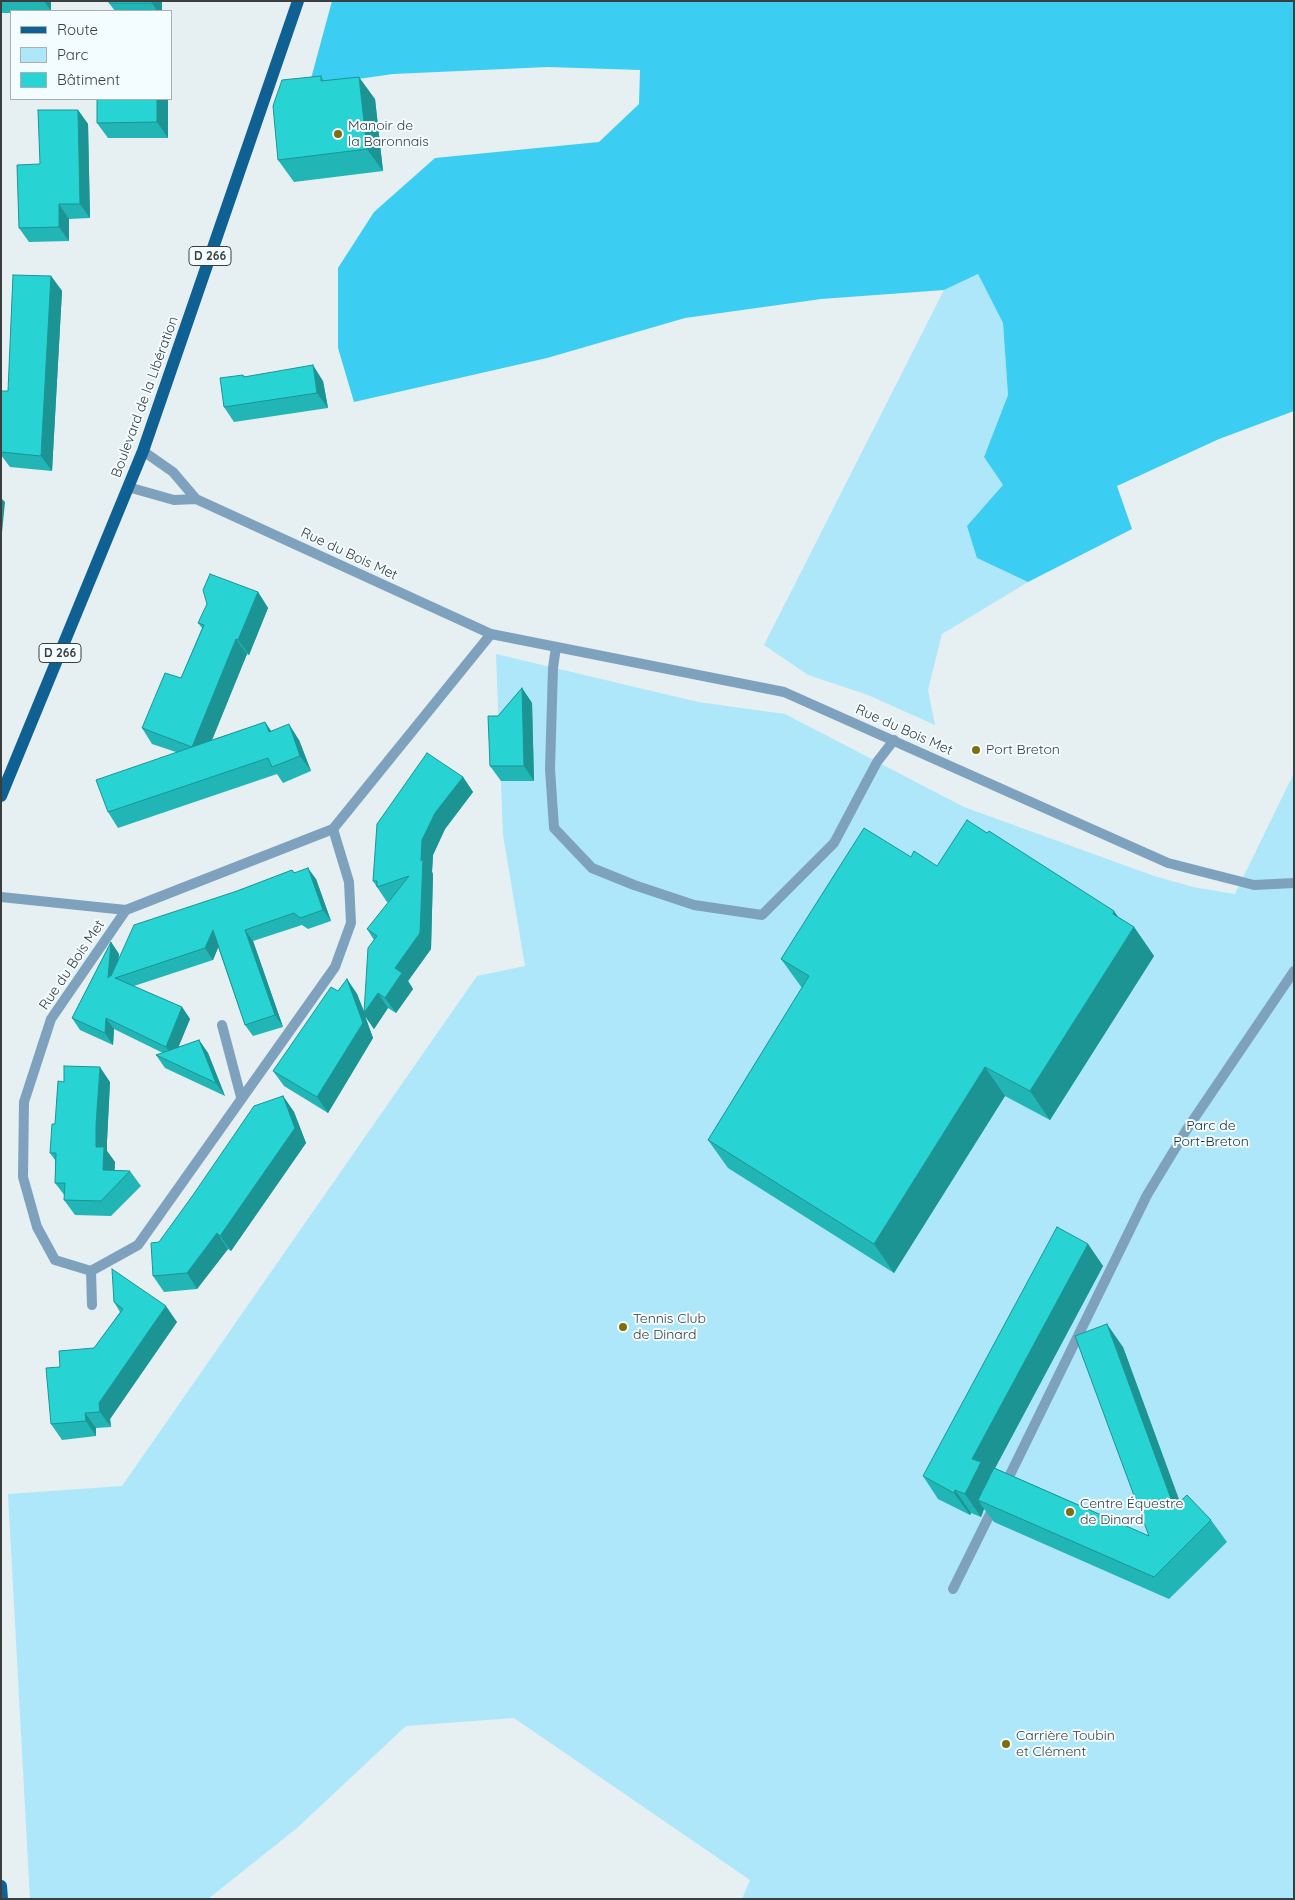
<!DOCTYPE html>
<meta charset="utf-8">
<style>
body{margin:0}
#map{position:relative;width:1295px;height:1900px;overflow:hidden;background:#e6eff1;font-family:Quicksand,sans-serif}
canvas{display:block}
.frame{position:absolute;inset:0;border:2px solid #3a3e3f;pointer-events:none}
.legend{position:absolute;left:10px;top:10px;width:162px;height:90px;box-sizing:border-box;background:#f3fcff;border:1px solid #a9b0b2;margin:0;padding:6px 9px;list-style:none;font-size:15px;color:#3a3e3f}
.legend li{display:flex;align-items:center;gap:10px;height:25px}
.legend b{width:25px;border:1px solid #a9b0b2}
</style>
<div id="map">
<canvas width="1295" height="1900"></canvas>
<div class="frame"></div>
<ul class="legend">
<li><b style="height:6px;background:#0f6194"></b>Route</li>
<li><b style="height:14px;background:#aee7f9"></b>Parc</li>
<li><b style="height:14px;background:#28d3d3"></b>Bâtiment</li>
</ul>
</div>
<script>
const g = document.querySelector('canvas').getContext('2d');
g.lineJoin = 'round';
function paint(path, color) { g.fillStyle = color; g.fill(path, 'evenodd'); }
const poly = rows => new Path2D(rows.map(r => 'M' + r).join(''));
function strokePath(path, color, width, dash) { g.strokeStyle = color; g.lineWidth = width; g.lineCap = dash ? 'butt' : 'round'; g.setLineDash(dash || []); g.stroke(path); }
function write(font, color, halo, rows, align = 'center') {
  g.font = font + ' Quicksand,sans-serif'; g.lineWidth = 4; g.setLineDash([]); g.textBaseline = 'middle'; g.strokeStyle = halo; g.fillStyle = color; for (const [text, x, y, turn = 0] of rows) {
    g.save(); g.translate(x, y); g.rotate((+turn || 0) * Math.PI / 180); g.textAlign = isNaN(turn) ? turn : align; if (halo) g.strokeText(text, 0, 0); g.fillText(text, 0, 0); g.restore();
  }
}
const green = poly([
 [978,274,1003,323,1008,395,984,457,1003,485,977,558,1028,582,942,634,928,690,935,725,868,695,808,675,764,645,944,290],
 [496,654,698,702,785,714,964,807,1154,876,1193,887,1235,894,1294,773,1294,1899,742,1899,750,1880,514,1718,406,1726,297,1828,208,1899,30,1899,8,1494,122,1486,477,976,525,966,503,835]
]);
const forest = poly([
 [332,1,1294,1,1294,411,1219,439,1117,486,1132,529,1028,582,977,558,967,526,1003,485,984,457,1008,395,1003,323,978,274,944,290,821,299,685,318,547,358,354,402,338,348,338,268,374,212,435,158,599,142,639,104,640,70,548,67,393,74,309,86]
]);
const service = poly([
 [556,647,553,668,550,769,554,828,592,868,634,885,694,905,762,915,834,843,877,762,894,740],
 [1004,1487,1147,1195,1187,1129,1294,971],
 [953,1589,995,1504]
]);
const minor = poly([
 [143,451,173,472,196,499,491,634,784,692,1168,863,1254,885,1294,883],
 [128,487,174,500,196,499],
 [1,897,126,910,333,829,491,634],
 [126,910,51,1019,24,1102,23,1177,37,1227,55,1260,91,1271,138,1245,335,967,351,923,349,882,333,829],
 [222,1025,241,1097],
 [91,1271,92,1305]
]);
const primary = poly([
 [1,796,143,451,298,1],
 [1,1886,2,1899]
]);
const wall = poly([
 [1,1,51,1,51,11,11,11,11,13,1,13],
 [162,1,162,11,115,11,109,3],
 [321,76,324,81,375,99,383,171,294,182,278,160],
 [168,99,168,138,108,138,97,123],
 [78,110,88,124,90,218,69,219,69,241,29,242,19,228,40,164],
 [51,276,62,291,52,471,10,467,1,455,1,391,8,391],
 [243,375,245,377,323,381,328,408,234,422,224,407],
 [258,592,268,608,249,655,247,654,212,740,265,722,271,731,299,740,311,771,283,783,277,774,118,828,108,812,176,752,152,744,142,728,181,678,202,628,198,623],
 [522,688,532,703,534,781,501,781,490,766,498,716],
 [463,777,473,792,445,829,433,855,432,872,433,874,431,949,408,981,413,989,396,1013,388,1008,374,1029,365,1016,373,1038,328,1113,284,1086,273,1071,338,991,347,979,357,994,364,1011,374,940,367,929,389,902,387,902,373,881],
 [937,866,1120,918,1134,927,1154,956,1050,1120,1005,1096,894,1273,728,1168,708,1140,802,988,781,959],
 [292,870,295,873,316,879,331,921,308,929,302,925,253,941,283,1027,253,1036,245,1025,218,947,213,960,134,986,182,1007,190,1019,178,1047,199,1040,208,1053,225,1096,165,1068,156,1055,163,1053,114,1029,113,1045,80,1030,72,1018,111,942,119,954,118,961,237,891],
 [64,1082,110,1082,107,1141,107,1151,115,1162,114,1170,130,1171,141,1186,111,1216,75,1215,64,1200,65,1196,55,1183,55,1160,50,1153],
 [283,1096,294,1112,306,1143,231,1251,228,1249,197,1289,164,1292,153,1276,159,1242],
 [1088,1244,1103,1266,995,1468,1149,1536,1123,1347,1180,1502,1211,1520,1227,1542,1169,1599,994,1522,984,1509,981,1517,971,1513,970,1515,938,1499,923,1476],
 [114,1302,177,1322,110,1419,111,1427,96,1428,96,1436,62,1440,51,1424,60,1367,94,1348,120,1312]
]);
const shadedWall = poly([
 [44,1,51,1,51,11],
 [152,1,162,1,162,11,157,11,152,3],
 [359,77,375,99,383,171,367,149],
 [157,99,168,99,168,138,157,122],
 [78,110,88,124,90,218,80,204],
 [59,204,69,219,69,241,59,227],
 [51,276,62,291,52,471,41,456],
 [313,365,323,381,328,408,317,393],
 [1,498,5,502,1,543],
 [258,592,268,608,249,655,238,640],
 [236,639,247,654,203,762,192,747],
 [522,688,532,703,534,781,524,766],
 [265,722,275,737,269,732],
 [289,724,299,740,311,771,300,756],
 [463,777,473,792,445,829,433,855,432,872,433,874,431,949,408,981,413,989,396,1013,385,998,395,968,422,840,435,813],
 [308,868,316,879,331,921,323,910],
 [1114,911,1130,933,1134,927,1154,956,1050,1120,1030,1091],
 [213,930,221,941,213,960,205,948],
 [245,930,253,941,283,1027,275,1015],
 [111,942,119,954,117,978,108,978],
 [347,979,357,994,364,1012,378,993,388,1008,374,1029,365,1016,373,1038,328,1113,317,1097],
 [182,1007,190,1019,174,1058,166,1047],
 [106,1018,114,1029,113,1045,105,1033],
 [199,1040,208,1053,225,1096,216,1083],
 [100,1067,110,1082,107,1141,107,1151,115,1162,114,1185,103,1170,96,1147,96,1125],
 [985,1067,1005,1096,894,1273,874,1244],
 [283,1096,294,1112,306,1143,231,1251,220,1236],
 [217,1233,228,1249,197,1289,187,1273],
 [1088,1244,1103,1266,978,1500,984,1509,981,1517,965,1494,972,1459],
 [166,1306,177,1322,110,1419,111,1427,100,1412,99,1403],
 [1107,1324,1123,1347,1190,1530,1174,1507],
 [85,1413,96,1428,96,1436,86,1421],
 [955,1490,971,1513,970,1515,954,1493]
]);
const building = poly([
 [109,1,152,1,152,3,109,3,109,1],
 [321,76,321,81,359,77,367,149,278,160,273,106,282,80,321,76],
 [97,99,157,99,157,122,97,123,97,99],
 [38,110,78,110,80,204,59,204,59,227,19,228,17,165,40,164,38,110],
 [13,275,51,276,41,456,1,452,1,391,8,391,13,275],
 [313,365,317,393,224,407,220,378,243,375,244,377,313,365],
 [210,574,258,592,238,640,236,639,192,747,265,722,269,732,289,724,300,756,272,767,268,758,108,812,96,780,192,747,142,728,165,673,181,678,204,625,198,623,207,604,203,590,210,574],
 [522,688,524,766,490,766,488,716,498,716,522,688],
 [427,753,463,777,435,813,422,840,421,861,423,859,420,933,395,968,402,973,385,998,378,993,364,1013,368,948,377,936,367,929,409,876,377,887,377,881,373,881,377,824,427,753],
 [967,820,987,833,989,831,1114,911,1113,914,1134,927,1030,1091,985,1067,874,1244,708,1140,809,976,781,959,864,828,911,857,914,851,937,866,967,820],
 [308,868,323,910,300,918,294,913,245,930,275,1015,245,1025,213,930,205,948,115,978,182,1007,166,1047,106,1018,105,1033,72,1018,111,942,108,978,109,976,111,976,134,925,237,891,292,870,294,873,308,868],
 [347,979,363,1023,317,1097,273,1071,331,987,338,991,347,979],
 [199,1040,216,1083,156,1055,199,1040],
 [64,1066,100,1067,96,1125,96,1147,104,1147,103,1170,130,1171,101,1201,64,1200,65,1183,55,1183,56,1153,50,1153,52,1124,55,1124,58,1081,64,1082,64,1066],
 [283,1096,295,1128,220,1236,217,1233,187,1273,153,1276,151,1243,159,1242,193,1195,254,1106,283,1096],
 [1057,1227,1088,1244,972,1459,981,1462,965,1494,955,1490,954,1493,923,1476,1057,1227],
 [112,1269,166,1306,99,1403,100,1412,85,1413,86,1421,51,1424,46,1368,60,1367,59,1351,94,1348,123,1309,114,1302,112,1269],
 [1107,1324,1174,1507,1187,1495,1211,1520,1154,1577,978,1500,994,1468,1149,1536,1075,1336,1107,1324]
]);
const markers = [
 [338,134,5,"#816e0a"],
 [976,750,5,"#816e0a"],
 [623,1327,5,"#816e0a"],
 [1070,1512,5,"#816e0a"],
 [1006,1744,5,"#816e0a"]
];
const shields = [
 [210,256,42],
 [60,653,42]
];
const shieldNames = [
 ["D 266",210,256],
 ["D 266",60,653]
];
const poiNames = [
 ["Manoir de",348,126],
 ["la Baronnais",348,142],
 ["Port Breton",986,750],
 ["Tennis Club",633,1319],
 ["de Dinard",633,1335],
 ["Centre Équestre",1080,1504],
 ["de Dinard",1080,1520],
 ["Carrière Toubin",1016,1736],
 ["et Clément",1016,1752]
];
const streetNames = [
 ["Boulevard de la Libération",145,397,-70],
 ["Rue du Bois Met",349,554,25],
 ["Rue du Bois Met",904,730,24],
 ["Rue du Bois Met",72,965,-56]
];
const parkNames = [
 ["Parc de",1211,1126],
 ["Port-Breton",1211,1142]
];
paint(green, '#aee7f9');
paint(forest, '#3bcdf2');
strokePath(service, '#7ea2be', 10);
strokePath(minor, '#7ea2be', 10);
strokePath(primary, '#0f6194', 12);
paint(wall, '#22b5b5');
paint(shadedWall, '#1c9494');
paint(building, '#28d3d3');
strokePath(building, '#1c9494', 1);
for (const [x, y, r, color] of markers) { const dot = new Path2D(); dot.arc(x, y, r, 0, 2 * Math.PI); g.fillStyle = color; g.fill(dot); strokePath(dot, '#f3fcff', 2); }
for (const [x, y, w] of shields) { const box = new Path2D(); box.roundRect(x - w / 2, y - 9.5, w, 19, 4); g.fillStyle = '#f3fcff'; g.fill(box); strokePath(box, '#3a3e3f', 1); }
write('bold 12px', '#3a3e3f', null, shieldNames);
write('14px', '#3a3e3f', '#f3fcff', poiNames, 'left');
write('14px', '#3a3e3f', '#f3fcff', streetNames);
write('14px', '#1a3138', '#f3fcff', parkNames);
</script>
